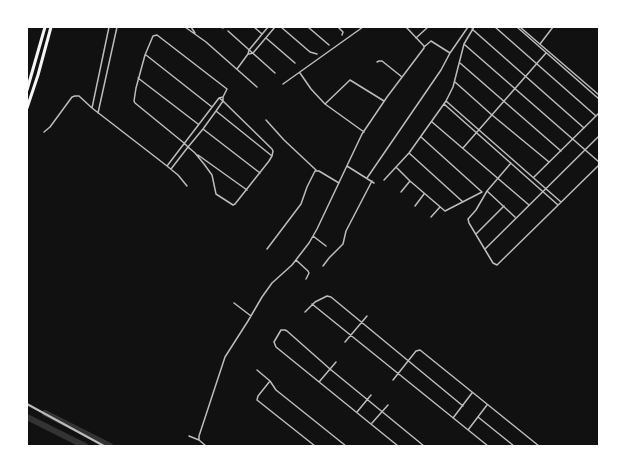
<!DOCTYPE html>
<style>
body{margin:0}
#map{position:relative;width:626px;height:473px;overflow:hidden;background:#111;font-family:Poppins,sans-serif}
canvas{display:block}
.frame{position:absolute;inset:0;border:28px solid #fff;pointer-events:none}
</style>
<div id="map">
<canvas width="626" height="473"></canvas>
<div class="frame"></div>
</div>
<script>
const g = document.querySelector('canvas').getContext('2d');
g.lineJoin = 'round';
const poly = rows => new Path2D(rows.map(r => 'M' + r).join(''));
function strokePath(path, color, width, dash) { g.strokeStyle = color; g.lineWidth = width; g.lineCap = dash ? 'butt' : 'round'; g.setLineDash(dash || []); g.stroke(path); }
const river = poly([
 [45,413,110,446],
 [27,417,85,446]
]);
const minor = poly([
 [185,27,206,42,257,87],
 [191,27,195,33],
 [221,27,223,28],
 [254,27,262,34],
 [281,27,310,52,317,54],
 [308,27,329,45],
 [338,27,343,32,342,35],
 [495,27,596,116],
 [517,27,599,99],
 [520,27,599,95],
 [472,29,584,128],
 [228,31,275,73],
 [266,38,295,63],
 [416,38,428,27],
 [540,44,553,27],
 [465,45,599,162],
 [424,47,431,41,450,53],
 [249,54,253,53,275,27],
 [146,55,212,107],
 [377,62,379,61,382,61,402,77],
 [460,63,561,151],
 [237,69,248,54,249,50,268,27],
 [300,73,311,89,325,104,364,132],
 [138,78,198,124],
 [455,82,492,115,549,162],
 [283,84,363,27],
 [446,101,561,202],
 [325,104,350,80,384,101],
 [444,104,558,205],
 [92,108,109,27],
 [216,111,272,156],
 [98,113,117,27],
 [266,120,284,140,316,170],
 [432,122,529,205],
 [203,129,260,173],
 [44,132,50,127,72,97,75,96,79,96,92,108,167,166,178,175,187,186],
 [463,148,546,53],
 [409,153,463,202],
 [198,155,247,190],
 [511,163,487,191,476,210,468,219,469,223,493,263,497,265,599,165],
 [167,166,219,98,223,97],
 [347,166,374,183],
 [396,167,410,181,445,211,482,192,421,137],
 [171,169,188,147,203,129,216,111,223,101,223,97,227,89,157,35,153,36,145,55,136,88,134,101,135,103,184,143,188,147,195,153,204,164,212,175,216,194,233,205,235,204,269,161,272,156,273,151,272,149,223,101,219,98],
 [534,177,599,113],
 [367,178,441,70,450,53,468,27],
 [384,180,409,153,446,101,453,87,464,44,474,27],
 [487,191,515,217],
 [401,192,410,181],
 [415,206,424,194],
 [431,217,440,207],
 [476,234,504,206],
 [313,236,326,246],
 [267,249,301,204,307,187,315,171,319,171,339,183],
 [485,249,599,136],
 [296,260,308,271,309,273,306,279],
 [323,266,329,258,343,244,346,231,372,181],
 [234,303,251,316],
 [312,304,488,446],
 [305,312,315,302,327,296,331,297,463,406],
 [345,342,367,316],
 [257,370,270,381,276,390,346,446],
 [393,380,416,351,420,350,539,446],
 [270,381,258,396,257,400,315,446],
 [319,382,336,362],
 [357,412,371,395],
 [478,417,514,446],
 [453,418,472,393],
 [372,423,388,405],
 [468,430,487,405],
 [189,436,199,440],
 [206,446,199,440,199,436,225,357,248,321,262,297,272,283,292,265,309,243,317,229,362,134,387,97,424,48,424,46,406,27],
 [398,446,276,347,274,342,281,330,285,330,287,331,330,369,424,446]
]);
const tertiary = poly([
 [27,404,104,446]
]);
const motorway = poly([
 [27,90,45,27],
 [27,108,38,75,51,27]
]);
strokePath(river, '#333', 6);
strokePath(minor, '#bcbcbc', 1.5);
strokePath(tertiary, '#bcbcbc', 2);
strokePath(motorway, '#f5f5f5', 3);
</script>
